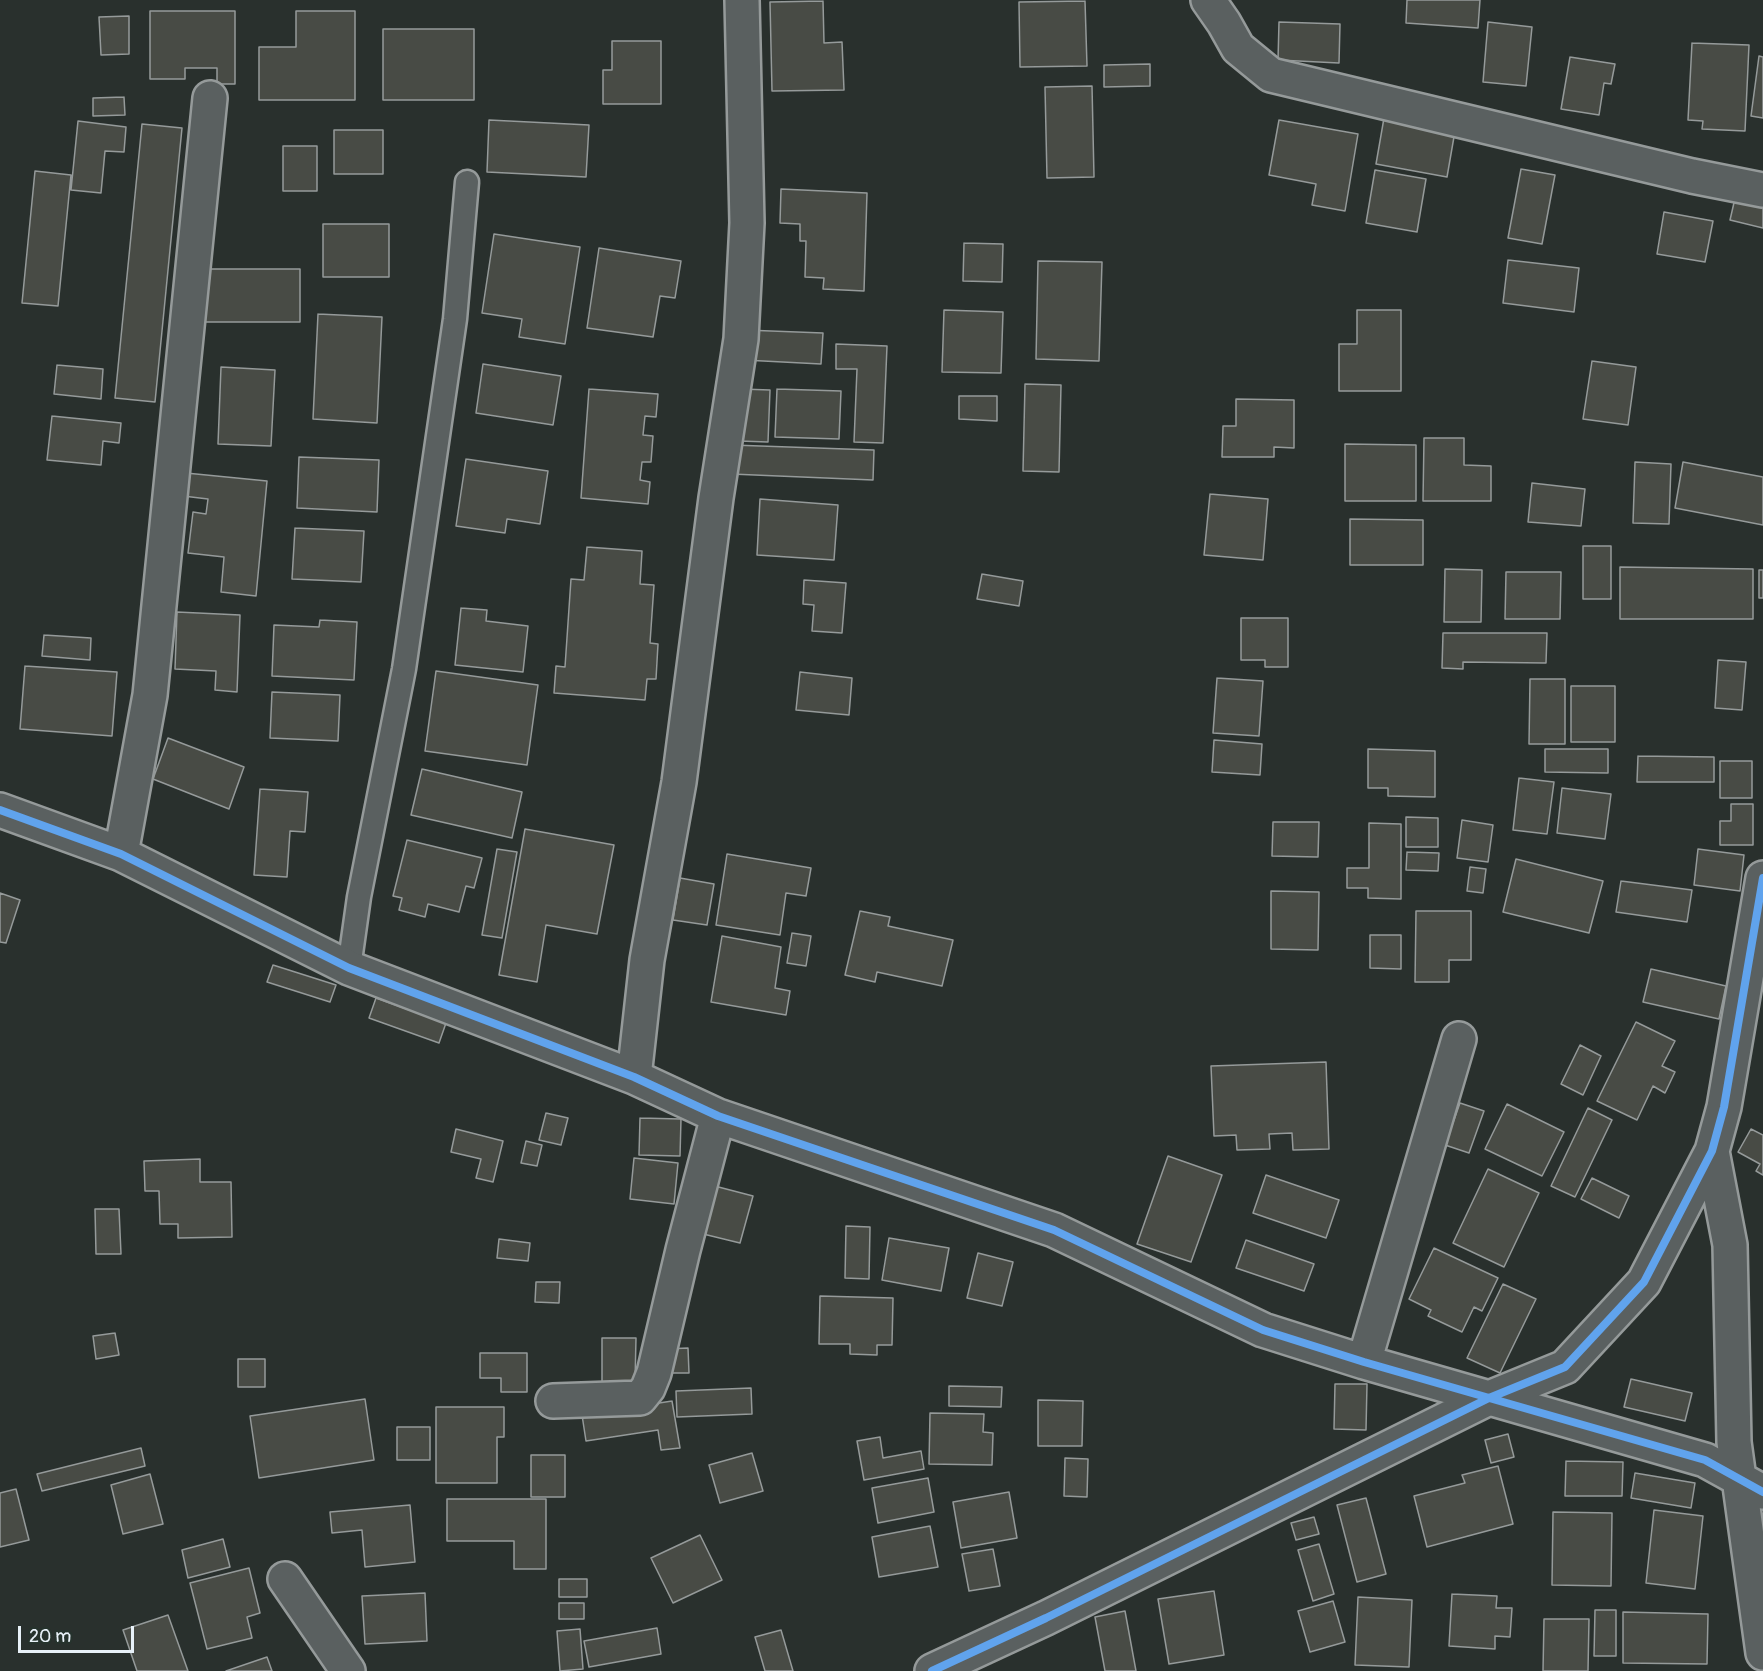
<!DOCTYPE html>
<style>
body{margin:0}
#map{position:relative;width:1763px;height:1671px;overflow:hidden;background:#29302d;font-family:Pangolin,sans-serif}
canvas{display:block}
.scale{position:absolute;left:18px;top:1626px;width:116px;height:27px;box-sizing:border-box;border:3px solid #e8f1f8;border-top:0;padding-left:8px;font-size:18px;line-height:21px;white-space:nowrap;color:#e8f1f8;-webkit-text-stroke:4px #26332d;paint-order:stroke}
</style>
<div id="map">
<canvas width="1763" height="1671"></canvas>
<div class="scale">20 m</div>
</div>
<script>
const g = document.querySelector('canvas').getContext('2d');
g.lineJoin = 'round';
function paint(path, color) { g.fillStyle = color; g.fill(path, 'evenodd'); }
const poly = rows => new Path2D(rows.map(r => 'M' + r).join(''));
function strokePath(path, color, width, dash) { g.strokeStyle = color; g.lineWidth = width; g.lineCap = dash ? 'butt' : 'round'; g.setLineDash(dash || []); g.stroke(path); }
const building = poly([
 [1407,0,1480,0,1478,28,1406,23,1407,0],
 [823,1,824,43,842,42,844,90,772,91,770,2,823,1],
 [1085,1,1087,66,1020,67,1019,2,1085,1],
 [150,11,235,11,235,84,217,84,217,68,185,68,185,79,150,79,150,11],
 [296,11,355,11,355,100,259,100,259,47,296,47,296,11],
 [129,16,129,54,101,55,99,17,129,16],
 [1279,22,1340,24,1339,63,1278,60,1279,22],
 [1488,22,1532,27,1526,86,1483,82,1488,22],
 [383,29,474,29,474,100,383,100,383,29],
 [612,41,661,41,661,104,603,104,603,70,612,70,612,41],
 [1692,43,1749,45,1745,131,1702,129,1703,121,1688,120,1692,43],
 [1759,56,1763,57,1763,118,1751,116,1759,56],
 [1570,57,1615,64,1611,84,1604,83,1599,115,1561,109,1570,57],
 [1150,64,1150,86,1104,87,1104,65,1150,64],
 [1092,86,1094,177,1047,178,1045,87,1092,86],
 [124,97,125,115,93,116,93,98,124,97],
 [1384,118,1455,131,1447,177,1376,164,1384,118],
 [489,120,589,125,586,177,487,172,489,120],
 [1279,120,1358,134,1345,211,1312,205,1316,184,1269,175,1279,120],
 [78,121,126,127,124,152,105,151,101,193,71,190,78,121],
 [142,124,182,128,155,402,115,398,142,124],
 [334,130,383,130,383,174,334,174,334,130],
 [283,146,317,146,317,191,283,191,283,146],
 [1521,169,1555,175,1542,244,1508,238,1521,169],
 [1375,170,1426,179,1417,232,1366,223,1375,170],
 [35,171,71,175,58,306,22,303,35,171],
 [781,189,867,193,864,291,823,289,824,278,805,277,806,241,800,241,800,224,780,223,781,189],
 [1736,194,1763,201,1763,228,1730,220,1736,194],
 [1664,212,1713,221,1705,262,1657,254,1664,212],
 [323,224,389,224,389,277,323,277,323,224],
 [494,234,580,247,565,344,519,337,522,319,482,313,494,234],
 [964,243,1003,244,1002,282,963,281,964,243],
 [599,248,681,261,675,298,660,296,653,337,587,328,599,248],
 [1508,260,1579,268,1574,312,1503,303,1508,260],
 [1038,261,1102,262,1099,361,1036,359,1038,261],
 [201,269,300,269,300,322,201,322,201,269],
 [944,310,1003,312,1001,373,942,372,944,310],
 [1357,310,1401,310,1401,391,1339,391,1339,344,1357,344,1357,310],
 [318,314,382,317,377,423,313,419,318,314],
 [745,330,823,333,821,364,744,360,745,330],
 [836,344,887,346,883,443,854,442,857,369,836,369,836,344],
 [1592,361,1636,367,1628,425,1583,419,1592,361],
 [483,364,561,376,553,425,476,413,483,364],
 [57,365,103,369,101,399,54,394,57,365],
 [221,367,275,370,271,446,218,444,221,367],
 [1025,384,1061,385,1059,472,1023,471,1025,384],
 [589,389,658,394,656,417,645,416,643,435,653,436,651,462,642,462,640,480,650,482,648,504,581,498,589,389],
 [741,389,770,390,768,442,739,441,741,389],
 [777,389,841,391,839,439,775,437,777,389],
 [959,396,997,396,997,421,959,419,959,396],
 [1236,399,1294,400,1294,448,1274,447,1274,457,1222,457,1223,426,1236,426,1236,399],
 [52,416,121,423,119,443,103,441,101,465,47,460,52,416],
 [1424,438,1464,438,1464,465,1491,466,1491,501,1423,501,1424,438],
 [1345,444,1416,445,1416,501,1345,501,1345,444],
 [732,445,874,450,873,480,731,474,732,445],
 [299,457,379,460,377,512,297,508,299,457],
 [466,459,548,471,540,524,507,519,505,533,456,526,466,459],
 [1635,462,1671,464,1669,524,1633,523,1635,462],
 [1683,462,1763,477,1763,525,1675,508,1683,462],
 [186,473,267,481,256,596,221,592,224,557,188,553,193,512,206,514,208,499,183,496,186,473],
 [1532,483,1585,489,1581,526,1528,522,1532,483],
 [1210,494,1268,499,1263,560,1204,555,1210,494],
 [760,499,838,505,834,560,757,555,760,499],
 [1350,519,1423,520,1423,565,1350,565,1350,519],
 [295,528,364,531,361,582,292,579,295,528],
 [1583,546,1611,546,1611,599,1583,599,1583,546],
 [587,547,642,551,640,584,654,585,650,643,658,644,656,679,647,679,645,700,554,693,556,666,565,667,571,579,584,580,587,547],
 [1620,567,1753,569,1753,619,1620,619,1620,567],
 [1445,569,1482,570,1481,622,1444,622,1445,569],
 [1759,570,1763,570,1763,598,1759,598,1759,570],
 [1506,572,1561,572,1560,619,1505,619,1506,572],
 [982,574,1023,581,1019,606,977,599,982,574],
 [804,580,846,583,842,633,812,631,814,605,803,604,804,580],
 [461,608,487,610,486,621,528,626,523,672,455,665,461,608],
 [177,612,240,615,237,692,215,690,216,671,175,669,177,612],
 [1241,618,1288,618,1288,667,1265,667,1265,660,1241,660,1241,618],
 [320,620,357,622,354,680,272,676,274,625,319,627,320,620],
 [1443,633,1547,633,1546,663,1463,662,1463,669,1442,668,1443,633],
 [44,635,91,638,90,660,42,656,44,635],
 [1718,660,1746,662,1742,710,1715,708,1718,660],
 [25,666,117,672,112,736,20,729,25,666],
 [436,671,538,685,527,765,425,751,436,671],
 [800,672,852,678,849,715,796,710,800,672],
 [1217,678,1263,681,1259,736,1213,733,1217,678],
 [1530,679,1565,679,1565,744,1529,744,1530,679],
 [1571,686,1615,686,1615,742,1571,742,1571,686],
 [272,692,340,695,338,741,270,738,272,692],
 [168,738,244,767,229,809,153,779,168,738],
 [1214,740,1262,744,1260,775,1212,772,1214,740],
 [1368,749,1435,751,1435,797,1388,796,1388,788,1368,788,1368,749],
 [1545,749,1608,749,1608,773,1545,772,1545,749],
 [1638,756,1714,757,1714,782,1637,782,1638,756],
 [1720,761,1752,761,1752,798,1720,798,1720,761],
 [422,769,522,792,512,838,411,815,422,769],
 [1519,778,1554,782,1547,834,1513,830,1519,778],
 [1562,788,1611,794,1605,839,1557,833,1562,788],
 [260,789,308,792,305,832,290,831,287,877,254,875,260,789],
 [1731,804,1753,804,1753,845,1720,845,1720,821,1731,821,1731,804],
 [1406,817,1438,818,1438,847,1406,847,1406,817],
 [1462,820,1493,825,1488,862,1457,858,1462,820],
 [1273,822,1319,822,1318,857,1272,856,1273,822],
 [1369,823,1401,824,1401,899,1368,898,1368,888,1347,888,1347,868,1369,868,1369,823],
 [525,829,614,845,597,934,546,925,537,982,499,975,525,829],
 [407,840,482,858,474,888,466,886,459,912,428,904,425,917,399,910,402,898,393,896,407,840],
 [497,849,517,852,502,938,482,935,497,849],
 [1698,849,1744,855,1740,891,1694,885,1698,849],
 [1407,852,1439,853,1438,871,1406,870,1407,852],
 [727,854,811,868,806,896,786,893,780,935,716,925,727,854],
 [1516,859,1603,881,1589,933,1503,912,1516,859],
 [1470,867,1486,869,1483,893,1467,891,1470,867],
 [680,878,714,884,707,925,673,920,680,878],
 [1621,881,1692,890,1687,922,1616,912,1621,881],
 [1271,891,1319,892,1318,950,1271,949,1271,891],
 [0,893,20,900,6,943,0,942,0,893],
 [860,911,890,917,888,926,953,940,942,986,877,972,875,982,845,975,860,911],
 [1416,911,1471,911,1471,960,1449,960,1449,982,1415,982,1416,911],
 [792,933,811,936,806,966,787,963,792,933],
 [1370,935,1401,935,1401,969,1370,968,1370,935],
 [722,936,781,947,775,988,790,991,786,1015,711,1002,722,936],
 [273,965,336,985,330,1002,267,982,273,965],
 [1651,969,1726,986,1719,1019,1643,1002,1651,969],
 [376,998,446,1023,439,1043,369,1018,376,998],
 [1636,1022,1675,1041,1662,1066,1675,1072,1665,1093,1653,1086,1637,1120,1597,1101,1636,1022],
 [1580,1045,1601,1056,1583,1095,1561,1084,1580,1045],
 [1326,1062,1329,1149,1293,1150,1292,1133,1269,1134,1270,1149,1237,1150,1236,1135,1214,1136,1211,1066,1326,1062],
 [1460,1103,1484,1111,1469,1153,1445,1145,1460,1103],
 [1507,1104,1564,1132,1542,1176,1485,1149,1507,1104],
 [1588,1108,1612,1120,1575,1197,1551,1186,1588,1108],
 [546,1113,568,1118,561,1145,539,1140,546,1113],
 [640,1118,681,1119,680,1156,639,1155,640,1118],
 [456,1129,503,1141,493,1182,476,1178,481,1159,451,1152,456,1129],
 [1751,1129,1763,1135,1763,1175,1756,1171,1760,1164,1738,1152,1751,1129],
 [526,1141,542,1145,537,1166,521,1163,526,1141],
 [1168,1156,1222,1175,1191,1262,1137,1244,1168,1156],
 [634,1158,678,1163,674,1204,630,1199,634,1158],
 [200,1159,200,1182,231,1182,232,1237,178,1238,178,1224,160,1224,159,1191,145,1191,144,1161,200,1159],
 [1488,1169,1539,1193,1504,1267,1453,1243,1488,1169],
 [1266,1175,1339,1200,1326,1238,1253,1213,1266,1175],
 [1592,1178,1629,1196,1619,1218,1581,1199,1592,1178],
 [707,1184,753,1196,740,1243,695,1232,707,1184],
 [95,1209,119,1209,121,1254,96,1254,95,1209],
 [846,1226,870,1227,869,1279,845,1278,846,1226],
 [889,1238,949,1248,941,1291,882,1280,889,1238],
 [499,1239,530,1243,528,1261,497,1258,499,1239],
 [1246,1240,1314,1264,1304,1291,1236,1268,1246,1240],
 [1434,1248,1498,1278,1482,1311,1474,1307,1462,1332,1428,1316,1431,1310,1409,1299,1434,1248],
 [978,1253,1013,1262,1002,1306,967,1298,978,1253],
 [536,1282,560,1282,559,1303,535,1302,536,1282],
 [1503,1284,1536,1299,1500,1373,1467,1358,1503,1284],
 [820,1296,893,1298,892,1345,877,1345,877,1355,850,1354,850,1344,819,1344,820,1296],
 [115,1333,119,1355,96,1359,93,1336,115,1333],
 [602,1338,636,1338,635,1382,602,1382,602,1338],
 [688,1348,689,1373,667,1373,666,1349,688,1348],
 [480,1353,527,1353,527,1392,501,1392,501,1378,480,1378,480,1353],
 [238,1359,265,1359,265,1387,238,1387,238,1359],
 [1631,1379,1692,1393,1685,1421,1624,1407,1631,1379],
 [1335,1384,1367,1384,1366,1430,1334,1429,1335,1384],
 [949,1386,1002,1387,1001,1407,949,1406,949,1386],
 [751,1388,752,1414,677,1417,676,1391,751,1388],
 [365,1399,374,1460,259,1478,250,1416,365,1399],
 [1038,1400,1083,1401,1082,1446,1038,1446,1038,1400],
 [672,1401,680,1448,661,1450,658,1430,586,1441,582,1415,672,1401],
 [436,1407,504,1407,504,1437,497,1437,497,1483,436,1483,436,1407],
 [930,1413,984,1414,983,1432,993,1433,992,1465,929,1464,930,1413],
 [397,1427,430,1427,430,1460,397,1460,397,1427],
 [1508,1434,1514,1457,1491,1463,1485,1440,1508,1434],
 [880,1437,883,1458,921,1451,924,1469,864,1480,857,1441,880,1437],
 [141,1448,145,1466,42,1491,37,1474,141,1448],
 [752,1453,763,1491,720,1503,709,1465,752,1453],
 [531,1455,565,1455,565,1497,531,1497,531,1455],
 [1065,1458,1088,1459,1087,1497,1064,1496,1065,1458],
 [1566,1461,1623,1462,1622,1496,1565,1496,1566,1461],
 [1498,1466,1513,1524,1427,1547,1414,1496,1465,1483,1462,1475,1498,1466],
 [1635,1473,1695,1483,1691,1508,1631,1498,1635,1473],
 [150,1474,163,1524,123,1534,111,1485,150,1474],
 [928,1478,934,1512,878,1523,872,1488,928,1478],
 [16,1489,29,1540,0,1547,0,1493,16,1489],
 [1009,1492,1017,1538,961,1548,953,1502,1009,1492],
 [1366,1498,1386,1574,1357,1582,1337,1505,1366,1498],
 [447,1499,546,1499,546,1569,514,1569,514,1541,447,1541,447,1499],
 [410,1505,415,1562,365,1567,362,1530,332,1533,330,1512,410,1505],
 [1654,1510,1703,1516,1695,1589,1646,1583,1654,1510],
 [1553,1512,1612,1513,1611,1586,1552,1585,1553,1512],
 [1314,1517,1319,1534,1296,1540,1291,1523,1314,1517],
 [930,1526,938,1567,879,1577,872,1537,930,1526],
 [700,1535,722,1580,673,1603,651,1558,700,1535],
 [223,1539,230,1567,188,1578,182,1550,223,1539],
 [1319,1544,1334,1594,1313,1601,1298,1550,1319,1544],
 [993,1549,1000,1586,969,1591,962,1554,993,1549],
 [249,1568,260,1613,247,1617,252,1638,207,1649,190,1583,249,1568],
 [559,1579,587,1579,587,1597,559,1597,559,1579],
 [1214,1591,1224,1655,1169,1664,1158,1599,1214,1591],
 [425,1593,427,1641,365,1644,362,1596,425,1593],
 [1452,1594,1497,1596,1496,1608,1512,1608,1510,1637,1495,1636,1495,1649,1449,1646,1452,1594],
 [1358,1597,1412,1600,1409,1667,1355,1665,1358,1597],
 [1333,1601,1345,1642,1310,1652,1298,1611,1333,1601],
 [559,1603,584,1603,584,1619,559,1619,559,1603],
 [1595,1610,1616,1610,1616,1656,1594,1656,1595,1610],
 [1125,1611,1136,1671,1105,1671,1095,1617,1125,1611],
 [1623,1612,1708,1614,1707,1664,1623,1663,1623,1612],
 [168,1615,188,1671,137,1671,123,1630,168,1615],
 [1544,1619,1589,1619,1588,1671,1543,1671,1544,1619],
 [657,1628,661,1654,589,1667,584,1641,657,1628],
 [580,1629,583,1669,560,1671,557,1631,580,1629],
 [781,1630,793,1671,765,1671,755,1637,781,1630],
 [267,1657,272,1671,226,1671,267,1657]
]);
const lane = poly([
 [349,968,359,897,404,669,455,319,467,182]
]);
const street = poly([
 [1208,0,1224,23,1238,48,1271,75,1692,176,1763,190],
 [0,810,121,854,349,968,634,1077,718,1116,1054,1230,1263,1330,1364,1362,1705,1460,1763,1492],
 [121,854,150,695,210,98],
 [634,1077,647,960,679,782,716,498,741,339,747,223,742,0],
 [1712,1151,1730,1245,1734,1442,1763,1653],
 [1364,1362,1459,1039],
 [553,1401,640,1398,648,1388,654,1373,683,1250,718,1116],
 [285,1579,348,1671],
 [932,1671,1046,1618,1489,1398,1565,1367,1644,1282,1712,1151,1724,1107,1763,878]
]);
const cycleway = poly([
 [0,810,121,854,349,968,634,1077,718,1116,1054,1230,1263,1330,1364,1362,1705,1460,1763,1492],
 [932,1671,1046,1618,1489,1398,1565,1367,1644,1282,1712,1151,1724,1107,1763,878]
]);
paint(building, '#484b45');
strokePath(building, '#959a9a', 1.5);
strokePath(lane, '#959a9a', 27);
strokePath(street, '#959a9a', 38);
strokePath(lane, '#5a6060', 22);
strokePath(street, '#5a6060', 33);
strokePath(cycleway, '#60a3ed', 8);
</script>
